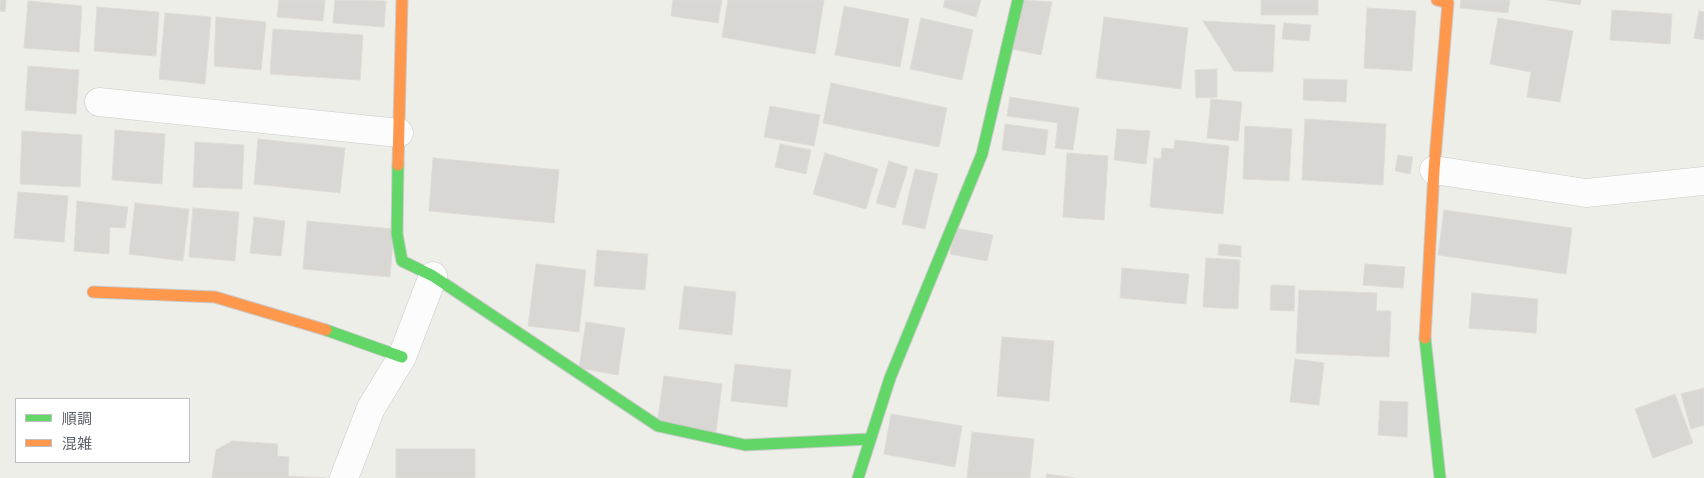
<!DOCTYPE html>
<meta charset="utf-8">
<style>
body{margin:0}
#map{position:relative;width:1704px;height:478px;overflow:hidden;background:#eeeee9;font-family:"IBM Plex Sans","Noto Sans JP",sans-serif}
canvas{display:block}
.legend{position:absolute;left:15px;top:398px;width:175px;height:65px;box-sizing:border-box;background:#fff;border:1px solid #bec0c3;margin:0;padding:6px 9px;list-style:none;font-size:15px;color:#5d6168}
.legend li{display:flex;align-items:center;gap:10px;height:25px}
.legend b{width:25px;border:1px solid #bec0c3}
</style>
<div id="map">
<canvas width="1704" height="478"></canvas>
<ul class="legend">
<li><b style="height:6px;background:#63d668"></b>順調</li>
<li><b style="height:6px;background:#ff974d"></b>混雑</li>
</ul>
</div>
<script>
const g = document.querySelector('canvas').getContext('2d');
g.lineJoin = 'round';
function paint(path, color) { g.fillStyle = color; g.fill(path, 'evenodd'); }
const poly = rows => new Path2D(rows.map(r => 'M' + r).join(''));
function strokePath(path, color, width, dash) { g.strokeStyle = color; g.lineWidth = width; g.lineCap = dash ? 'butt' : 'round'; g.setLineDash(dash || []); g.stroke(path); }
const building = poly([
 [0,0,6,0,5,12,0,11,0,0],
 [279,0,325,0,323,21,277,17,279,0],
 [335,0,386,1,384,27,333,23,335,0],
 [673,0,722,0,718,23,671,16,673,0],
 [728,0,824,0,815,54,722,37,728,0],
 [945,0,981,0,976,17,943,7,945,0],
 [1022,0,1052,2,1041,55,1012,49,1022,0],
 [1261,0,1318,0,1318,15,1261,15,1261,0],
 [1461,0,1510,0,1508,13,1460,8,1461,0],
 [1547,0,1581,0,1580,5,1547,0],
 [28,1,82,6,79,52,24,48,28,1],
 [844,6,909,19,900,67,835,55,844,6],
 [97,7,159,12,156,56,94,51,97,7],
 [1367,8,1416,11,1412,71,1364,68,1367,8],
 [1612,10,1672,14,1670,44,1610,40,1612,10],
 [1699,11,1704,12,1704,40,1694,38,1699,11],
 [165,13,211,17,205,84,159,79,165,13],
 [216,17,266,22,261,70,214,66,216,17],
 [1104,17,1188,28,1181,89,1096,78,1104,17],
 [921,18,973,30,962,80,910,69,921,18],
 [1498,18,1573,31,1560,102,1527,97,1531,72,1490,64,1498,18],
 [1203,21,1275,25,1273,72,1234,71,1203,21],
 [1284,23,1311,25,1309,41,1282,39,1284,23],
 [273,29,363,35,360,80,270,74,273,29],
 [28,66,79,70,76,114,25,110,28,66],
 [1217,69,1217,97,1196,98,1195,70,1217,69],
 [1304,79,1347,80,1346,102,1303,100,1304,79],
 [831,83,947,108,939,147,823,123,831,83],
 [1010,97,1079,108,1073,150,1055,148,1058,123,1007,116,1010,97],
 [1211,99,1242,102,1238,141,1207,138,1211,99],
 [770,106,820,115,814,146,764,137,770,106],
 [1305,119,1386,124,1383,185,1302,180,1305,119],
 [1005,124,1048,130,1045,155,1002,150,1005,124],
 [1245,126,1292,129,1289,181,1243,179,1245,126],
 [1117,129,1150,131,1146,164,1114,160,1117,129],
 [115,130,165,134,162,184,112,180,115,130],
 [22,131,82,135,80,187,20,184,22,131],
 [258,139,345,148,340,193,254,184,258,139],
 [1175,140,1229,146,1223,214,1150,207,1154,158,1161,159,1162,148,1174,149,1175,140],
 [195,142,244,145,242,189,193,187,195,142],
 [780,144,811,150,806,174,775,167,780,144],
 [825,153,878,169,866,209,813,194,825,153],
 [1067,153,1108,156,1104,220,1063,217,1067,153],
 [1398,155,1413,157,1410,174,1395,171,1398,155],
 [433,158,559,170,554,223,429,211,433,158],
 [889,161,908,167,895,208,876,203,889,161],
 [915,169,938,174,925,229,902,224,915,169],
 [18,192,68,196,64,242,14,238,18,192],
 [77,201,128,207,125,228,110,227,109,254,74,251,77,201],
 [135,203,189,209,183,261,129,254,135,203],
 [193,208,239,212,235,261,189,257,193,208],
 [1444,210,1572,228,1566,274,1438,255,1444,210],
 [254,217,285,221,281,256,250,253,254,217],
 [307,221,394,229,390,277,303,269,307,221],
 [955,228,993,235,987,261,950,254,955,228],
 [1219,244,1241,246,1241,257,1218,255,1219,244],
 [597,250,648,254,645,290,594,286,597,250],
 [1206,258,1240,260,1238,309,1203,307,1206,258],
 [536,264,586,270,579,332,528,326,536,264],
 [1365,264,1405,267,1403,288,1363,285,1365,264],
 [1122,268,1189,274,1186,304,1120,298,1122,268],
 [1271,285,1295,286,1294,311,1270,310,1271,285],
 [684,286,736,292,732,335,679,329,684,286],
 [1299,290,1377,293,1376,311,1391,311,1389,357,1296,353,1299,290],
 [1472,293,1538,299,1536,333,1469,328,1472,293],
 [586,322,625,328,618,375,579,368,586,322],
 [1002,337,1054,341,1049,401,997,396,1002,337],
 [1295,359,1324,363,1319,405,1290,402,1295,359],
 [735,364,791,370,787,407,731,401,735,364],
 [664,376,722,384,716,432,657,424,664,376],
 [1704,388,1704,425,1691,429,1681,394,1704,388],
 [1675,394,1693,443,1653,458,1635,409,1675,394],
 [1380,401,1408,402,1407,437,1378,435,1380,401],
 [891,414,962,426,955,467,884,454,891,414],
 [972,432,1034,439,1030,478,967,478,972,432],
 [232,441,278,444,277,456,289,457,288,476,325,478,212,478,216,450,232,441],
 [396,449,475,449,475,478,396,478,396,449],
 [1047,474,1075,478,1046,478,1047,474]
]);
const street = poly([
 [99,102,399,133],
 [1434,170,1586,193,1704,181],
 [344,478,371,408,402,357,433,276]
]);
const fast = poly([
 [398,165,397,234,402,261,433,276,658,426,745,445,870,439],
 [326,330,402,357],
 [1425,338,1440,478],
 [858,478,890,378,982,154,1018,0]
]);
const slow = poly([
 [398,165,402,0],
 [93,292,215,297,326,330],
 [1425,338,1434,170,1448,3,1437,0]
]);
paint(building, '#d8d7d3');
strokePath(building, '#dedcd7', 1);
strokePath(street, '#cacbca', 29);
strokePath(fast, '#cacbcb', 13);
strokePath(slow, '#cacbcb', 13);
strokePath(street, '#fcfcfc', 28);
strokePath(fast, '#63d668', 11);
strokePath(slow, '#ff974d', 11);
</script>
